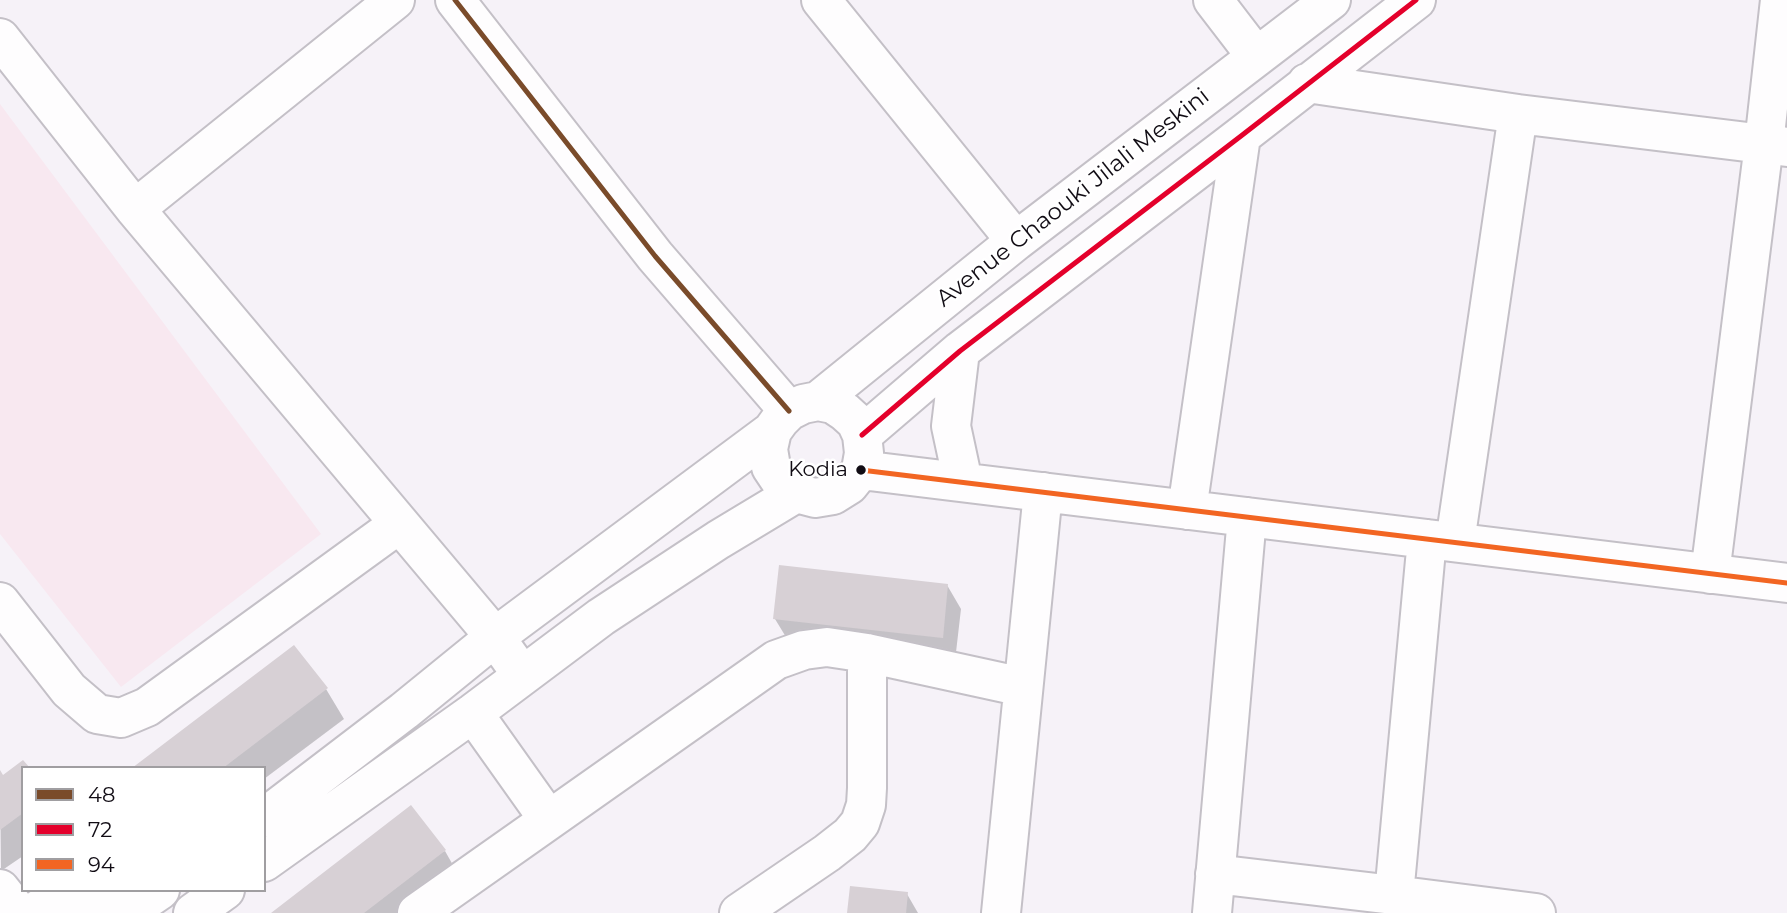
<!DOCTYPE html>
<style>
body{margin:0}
#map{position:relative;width:1787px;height:913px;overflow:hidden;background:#f6f2f8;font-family:Montserrat,sans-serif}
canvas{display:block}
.legend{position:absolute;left:21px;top:766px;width:245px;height:126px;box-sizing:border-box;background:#fff;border:2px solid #a09ea1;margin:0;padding:9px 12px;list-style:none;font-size:21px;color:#110c14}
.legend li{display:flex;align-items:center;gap:14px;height:35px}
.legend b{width:35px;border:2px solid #a09ea1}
</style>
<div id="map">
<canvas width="1787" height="913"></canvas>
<ul class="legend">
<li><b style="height:9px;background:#7a4b2a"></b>48</li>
<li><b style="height:9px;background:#e4002b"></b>72</li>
<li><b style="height:9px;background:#f26522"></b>94</li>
</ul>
</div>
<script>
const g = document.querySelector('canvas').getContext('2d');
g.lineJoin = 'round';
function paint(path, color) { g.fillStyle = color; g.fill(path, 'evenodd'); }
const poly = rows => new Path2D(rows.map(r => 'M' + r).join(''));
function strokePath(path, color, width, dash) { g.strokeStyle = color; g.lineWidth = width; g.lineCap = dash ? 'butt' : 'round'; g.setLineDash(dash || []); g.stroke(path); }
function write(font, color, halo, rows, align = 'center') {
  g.font = font + ' Montserrat,sans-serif'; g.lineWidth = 5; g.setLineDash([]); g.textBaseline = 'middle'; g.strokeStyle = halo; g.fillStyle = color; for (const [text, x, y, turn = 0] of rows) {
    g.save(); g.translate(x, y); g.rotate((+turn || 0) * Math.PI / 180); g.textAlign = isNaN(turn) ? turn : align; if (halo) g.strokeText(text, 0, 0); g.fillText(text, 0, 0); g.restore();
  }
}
const commercial = poly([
 [0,104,321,534,121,687,0,534]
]);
const shadow = poly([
 [947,585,961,609,955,661,789,642,775,619],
 [326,689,344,719,264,779,264,768,135,768],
 [23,768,23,856,1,871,0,773,3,777],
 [445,851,462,881,420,913,274,913],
 [907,894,918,913,849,913]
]);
const building = poly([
 [779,565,948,584,943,638,773,619],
 [294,645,328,688,223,768,132,768],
 [23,760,30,768,23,768,23,813,0,830,0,770,3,775],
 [411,805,446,850,364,913,271,913],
 [850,886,908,892,906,913,847,913]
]);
const minor = poly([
 [455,0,655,256,789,411],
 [821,0,1016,241],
 [1213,0,1256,56],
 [0,38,135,209,495,637,522,675],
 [1307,83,1518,114,1787,147],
 [135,209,395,0],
 [960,351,951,426,963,482],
 [818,401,1016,241,1331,0],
 [862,435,960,351,1241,136,1416,0],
 [861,470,1787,583],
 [1187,510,1241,136],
 [1455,542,1518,114],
 [1710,574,1764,144,1780,0],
 [0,602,69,690,97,714,121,718,147,707,399,524],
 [473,713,549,820,776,660,804,650,827,647,867,653,1023,687],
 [264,818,404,711,495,637,772,431,780,420,789,411,803,404,818,401,833,404,845,412,856,422,862,435,864,453,861,470,849,485,833,495,815,498,796,493,781,482,771,467,768,449,772,431],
 [264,862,473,713,601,617,718,540,796,493],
 [1215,874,1394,895,1536,913],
 [0,889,19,913],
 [1394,895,1427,539],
 [128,912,160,890],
 [33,913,47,904,75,898,103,900,130,913],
 [193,913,225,890],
 [417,913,549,820],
 [739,913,827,853,850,835,860,823,866,805,867,788,867,653],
 [1001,913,1043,492],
 [1212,913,1247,517]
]);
const bus1 = poly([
 [455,0,655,256,789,411]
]);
const bus2 = poly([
 [862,435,960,351,1241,136,1416,0]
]);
const bus3 = poly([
 [861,470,1787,583]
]);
const markers = [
 [861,470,6,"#110c14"]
];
const busNames = [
 ["Kodia",848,470]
];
const streetNames = [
 ["Avenue Chaouki Jilali Meskini",1073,198,-38]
];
paint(commercial, '#f8e8f0');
paint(shadow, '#0003');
paint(building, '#d7d0d5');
strokePath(minor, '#c4c0c7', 42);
strokePath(minor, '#fefdfe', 38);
strokePath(bus1, '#7a4b2a', 5);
strokePath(bus2, '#e4002b', 5);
strokePath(bus3, '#f26522', 5);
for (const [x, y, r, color] of markers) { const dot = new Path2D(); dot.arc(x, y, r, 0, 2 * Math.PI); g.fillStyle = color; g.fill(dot); strokePath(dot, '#fff', 2.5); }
write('21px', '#110c14', '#fff', busNames, 'right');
write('23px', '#110c14', '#fff', streetNames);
</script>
